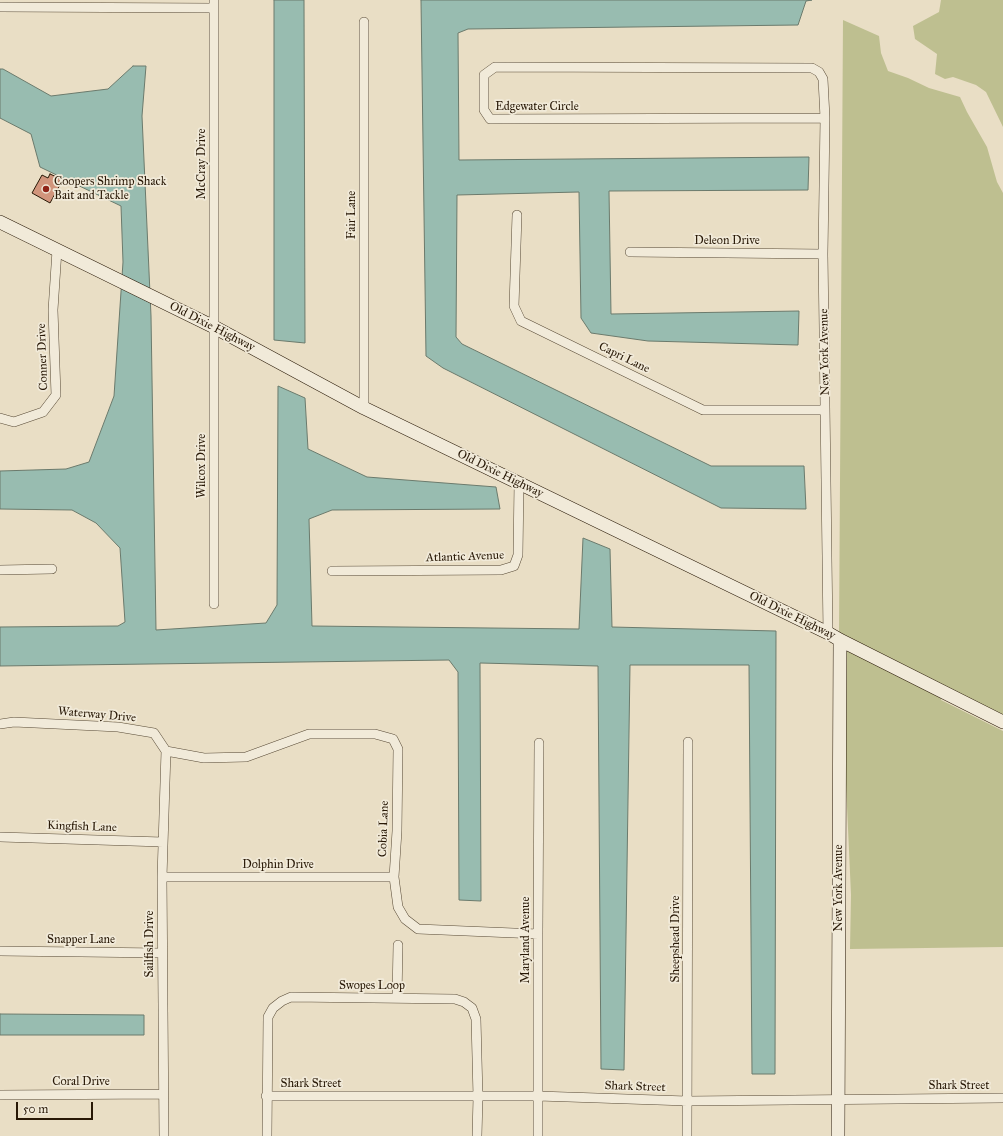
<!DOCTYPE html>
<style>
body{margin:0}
#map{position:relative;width:1003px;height:1136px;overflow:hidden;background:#e9dec5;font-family:"IM FELL Great Primer",serif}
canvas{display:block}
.scale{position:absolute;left:16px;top:1102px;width:77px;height:18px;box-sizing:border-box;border:2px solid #281806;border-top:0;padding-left:5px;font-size:12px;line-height:14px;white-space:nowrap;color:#281806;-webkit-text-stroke:3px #f1ead9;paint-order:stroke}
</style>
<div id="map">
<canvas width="1003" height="1136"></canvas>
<div class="scale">50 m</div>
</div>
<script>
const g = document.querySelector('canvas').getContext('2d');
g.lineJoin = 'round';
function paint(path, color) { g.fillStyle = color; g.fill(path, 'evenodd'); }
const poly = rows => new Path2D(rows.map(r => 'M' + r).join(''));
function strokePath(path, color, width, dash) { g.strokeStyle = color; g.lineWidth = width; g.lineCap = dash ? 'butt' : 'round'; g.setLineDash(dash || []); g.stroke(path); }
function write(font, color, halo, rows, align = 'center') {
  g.font = font + ' "IM FELL Great Primer",serif'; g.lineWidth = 3.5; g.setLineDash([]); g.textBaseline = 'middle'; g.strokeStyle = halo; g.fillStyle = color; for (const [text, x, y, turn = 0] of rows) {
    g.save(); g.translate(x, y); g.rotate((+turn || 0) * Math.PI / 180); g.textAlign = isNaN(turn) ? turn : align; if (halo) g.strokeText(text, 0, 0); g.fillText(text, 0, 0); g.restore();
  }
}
const green = poly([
 [941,0,1003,0,1003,127,986,92,976,85,953,77,945,79,935,74,937,54,915,39,913,26,939,12],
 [843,20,879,36,881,53,888,71,908,78,929,88,960,97,967,112,987,147,997,182,1003,193,1003,716,846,637,846,635,842,635,839,633],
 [846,649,942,697,941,700,1003,731,1003,947,850,949,851,895,846,784]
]);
const water = poly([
 [274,0,304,0,305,343,274,340,274,0],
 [421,0,812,0,806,1,798,25,468,29,458,33,459,160,809,157,808,190,609,191,611,314,799,311,798,345,648,341,591,333,581,318,579,192,457,195,456,337,462,344,711,466,804,466,806,509,721,508,443,368,426,356,421,0],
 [133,66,146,66,142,116,151,316,156,630,266,623,277,605,278,386,305,398,308,449,367,477,496,487,500,509,332,510,309,519,312,626,579,629,583,538,610,549,612,627,776,631,775,1074,752,1074,749,665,630,665,624,1070,601,1069,598,666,480,663,481,901,459,900,458,672,449,660,0,666,0,627,118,626,125,622,120,548,96,523,72,510,0,509,0,471,66,469,89,462,114,396,123,262,121,206,40,167,31,134,0,118,0,69,3,69,51,96,108,89,133,66],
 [0,1014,144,1015,144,1035,0,1035,0,1014]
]);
const building = poly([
 [50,174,61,179,59,182,61,183,50,203,32,193,42,175,48,178,50,174]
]);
const street = poly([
 [214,0,214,604],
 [0,7,213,8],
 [364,22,364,408],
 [825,118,490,119,484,110,484,75,495,67,812,68,819,72,823,79,825,118,823,254,828,633],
 [517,215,514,306,521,321,703,410,825,410],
 [630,252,823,254],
 [0,418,14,422,43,412,56,395,53,310,57,250],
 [0,570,52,569],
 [332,571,501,570,514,566,518,555,519,483],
 [0,724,14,722,118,727,154,733,166,751,204,758,246,757,309,734,375,734,393,739,398,749,397,831,394,877,398,907,405,919,418,929,538,934],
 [0,837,163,842],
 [162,877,394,877],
 [0,951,162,953],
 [397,998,398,945],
 [0,1095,163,1094],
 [266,1096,538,1096,687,1101,1003,1098],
 [164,1136,162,877,166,751],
 [267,1136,268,1017,273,1008,282,1001,291,997,455,999,464,1002,472,1008,476,1019,478,1097,477,1136],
 [538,1136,538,934,539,743],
 [687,1136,688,742]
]);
const secondary = poly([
 [0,222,214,327,364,408,828,633,840,640,1003,722],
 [838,1136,840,640]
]);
const markers = [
 [46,189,4,"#8f2418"]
];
const streetNames = [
 ["Edgewater Circle",537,107],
 ["McCray Drive",202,164,-90],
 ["Fair Lane",352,215,-90],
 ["Deleon Drive",727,241],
 ["Old Dixie Highway",212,327,27],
 ["New York Avenue",825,352,-91],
 ["Conner Drive",43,357,-92],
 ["Capri Lane",624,358,26],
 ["Wilcox Drive",202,466,-90],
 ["Old Dixie Highway",500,474,26],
 ["Atlantic Avenue",465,557,-2],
 ["Old Dixie Highway",792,616,26],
 ["Waterway Drive",97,715,5],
 ["Kingfish Lane",82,827,2],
 ["Cobia Lane",384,829,-88],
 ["Dolphin Drive",278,865],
 ["New York Avenue",839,888,-90],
 ["Sheepshead Drive",676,939,-90],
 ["Snapper Lane",81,940],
 ["Maryland Avenue",526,940,-90],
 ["Sailfish Drive",150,944,-90],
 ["Swopes Loop",372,986],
 ["Coral Drive",81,1082],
 ["Shark Street",311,1084],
 ["Shark Street",959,1086],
 ["Shark Street",635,1087,2]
];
const poiNames = [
 ["Coopers Shrimp Shack",54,182],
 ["Bait and Tackle",54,196]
];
paint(green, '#bebf90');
paint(water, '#98bcb0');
strokePath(water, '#6b7a6c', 1);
paint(building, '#d1957c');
strokePath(building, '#281806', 1);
strokePath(street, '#584a36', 10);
strokePath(secondary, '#281806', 14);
strokePath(street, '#f1ead9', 9);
strokePath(secondary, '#f1ead9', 13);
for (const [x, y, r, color] of markers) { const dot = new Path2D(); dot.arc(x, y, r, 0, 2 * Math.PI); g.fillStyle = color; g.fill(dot); strokePath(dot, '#f1ead9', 1.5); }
write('12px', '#281806', '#f1ead9', streetNames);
write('12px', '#281806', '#f1ead9', poiNames, 'left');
</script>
